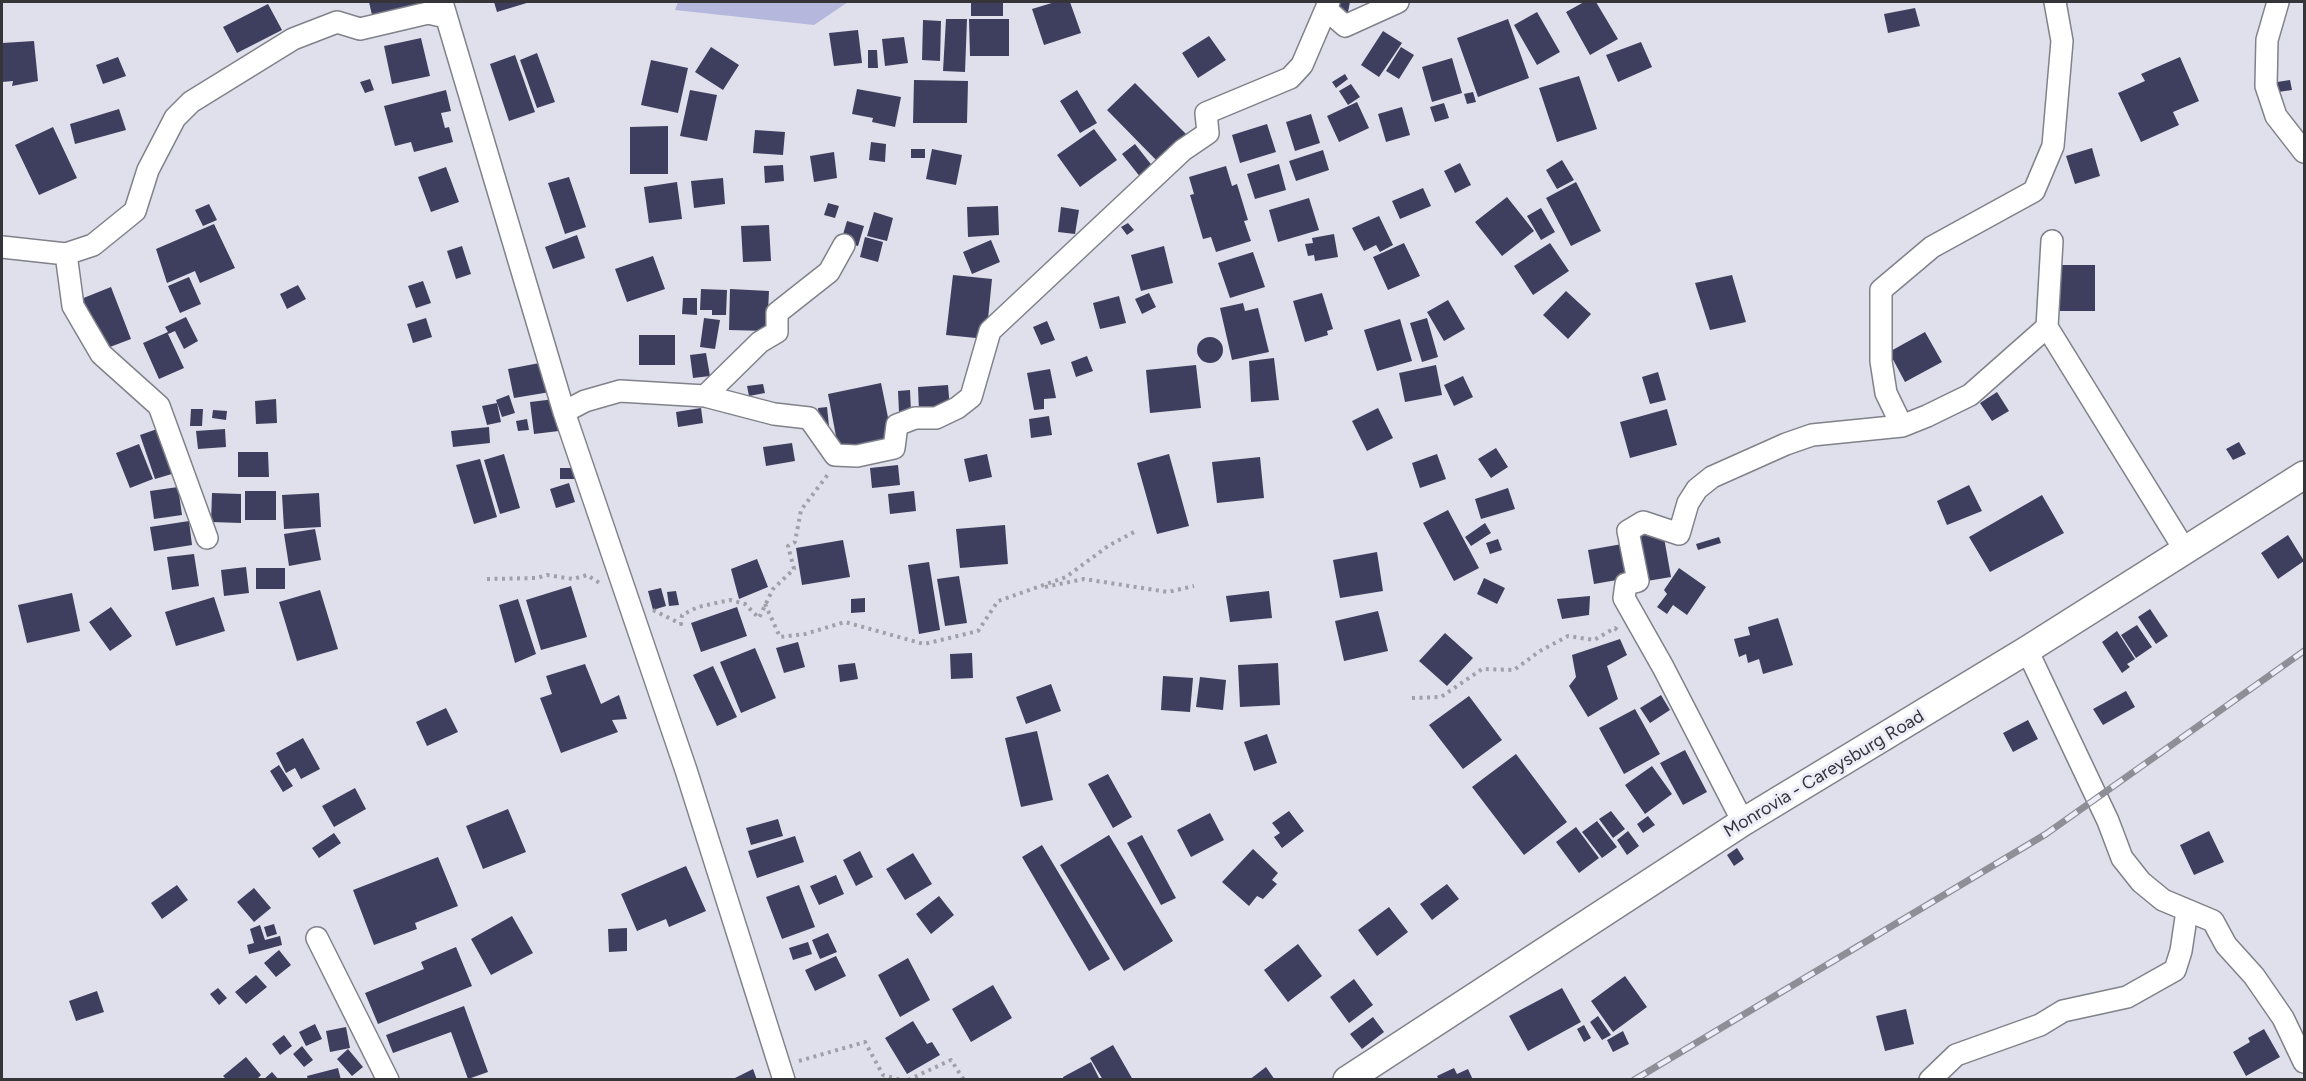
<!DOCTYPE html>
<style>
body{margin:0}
#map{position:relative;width:2306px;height:1081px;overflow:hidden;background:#dfe0eb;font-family:Figtree,sans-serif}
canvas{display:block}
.frame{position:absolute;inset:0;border:3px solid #353539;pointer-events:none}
</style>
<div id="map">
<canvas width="2306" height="1081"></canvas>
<div class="frame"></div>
</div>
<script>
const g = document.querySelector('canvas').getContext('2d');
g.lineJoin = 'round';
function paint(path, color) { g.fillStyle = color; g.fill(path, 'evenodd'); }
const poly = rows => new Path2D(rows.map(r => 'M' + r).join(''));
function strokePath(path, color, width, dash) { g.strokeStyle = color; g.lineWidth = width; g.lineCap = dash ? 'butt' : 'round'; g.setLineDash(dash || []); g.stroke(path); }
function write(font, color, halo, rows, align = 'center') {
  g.font = font + ' Figtree,sans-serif'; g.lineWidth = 6; g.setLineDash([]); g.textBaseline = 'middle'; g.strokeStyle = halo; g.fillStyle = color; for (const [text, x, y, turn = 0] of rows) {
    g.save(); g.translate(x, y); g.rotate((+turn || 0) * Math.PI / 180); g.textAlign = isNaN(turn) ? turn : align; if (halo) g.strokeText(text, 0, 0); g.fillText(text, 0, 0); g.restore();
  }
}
const green = poly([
 [678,2,848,2,814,25,675,10]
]);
const building = poly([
 [369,2,419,2,422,12,374,24],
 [494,2,530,2,497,12],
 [971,2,1003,2,1003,16,971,16],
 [1055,2,1070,2,1081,33,1044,45,1032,9],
 [1336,2,1350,2,1347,17,1334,15],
 [1584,2,1596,2,1618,39,1590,55,1566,12],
 [268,4,282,30,237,53,223,27],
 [1915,8,1920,26,1888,33,1884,14],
 [1537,12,1560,52,1537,65,1514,25],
 [946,19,967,19,965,72,943,71],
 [969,19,1009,19,1009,56,970,56],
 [1508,19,1529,78,1478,97,1457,38],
 [923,20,941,21,940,61,922,60],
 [858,30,862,63,834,66,829,33],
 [1383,31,1402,43,1379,77,1361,65],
 [1209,36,1226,60,1198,78,1182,53],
 [904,37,908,63,885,66,882,39],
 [421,38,430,76,392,84,384,46],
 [34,41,38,81,12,86,13,81,2,82,2,43],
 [1641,42,1652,67,1618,82,1606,55],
 [711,47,739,65,723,90,695,72],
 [1401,47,1414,55,1399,79,1386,71],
 [868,50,877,50,878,68,868,68],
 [537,53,555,102,537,108,520,60],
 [515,55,535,112,509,121,490,64],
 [118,57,126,76,103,84,96,65],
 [2180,57,2199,101,2173,112,2179,125,2141,142,2118,93,2145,81,2141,74],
 [1452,58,1462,93,1432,102,1422,67],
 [651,60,688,68,678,113,641,105],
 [1345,74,1348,79,1336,88,1332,82],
 [1579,76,1597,129,1557,142,1539,88],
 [370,79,374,90,365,93,360,82],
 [914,80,968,81,967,123,913,123],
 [2290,80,2292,90,2278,92,2277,82],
 [1135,83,1187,135,1159,163,1107,110],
 [1351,84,1360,97,1348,105,1339,91],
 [857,89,901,97,895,127,872,122,873,118,852,114],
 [446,90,451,111,441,113,445,128,449,127,453,142,414,152,411,142,395,146,384,106],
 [690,90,717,95,707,141,680,136],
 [1077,90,1097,123,1080,133,1060,101],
 [1473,92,1476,102,1467,104,1464,94],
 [1357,102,1369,128,1339,142,1327,116],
 [1444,103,1449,118,1435,122,1430,107],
 [1402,107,1410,135,1386,142,1378,114],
 [119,109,126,130,75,144,70,124],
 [1311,114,1320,143,1295,151,1286,122],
 [1267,124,1276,152,1240,163,1232,135],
 [668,126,668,174,630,174,630,127],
 [53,127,77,178,39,195,15,145],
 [1094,129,1117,160,1080,187,1057,155],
 [755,130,785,132,783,155,753,153],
 [871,142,886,144,885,162,869,160],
 [1135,144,1154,168,1141,178,1122,154],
 [2092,148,2100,176,2075,184,2066,156],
 [911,149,925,149,925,158,911,158],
 [932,149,962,155,956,185,926,179],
 [1323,150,1329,170,1296,181,1289,161],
 [834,152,837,178,814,182,810,156],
 [1562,160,1574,180,1557,189,1546,170],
 [1460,163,1471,185,1455,193,1444,171],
 [1279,164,1286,190,1255,199,1247,174],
 [783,165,784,181,765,183,764,166],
 [1226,166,1232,186,1237,184,1248,220,1244,221,1251,241,1216,252,1211,237,1203,239,1190,195,1194,194,1189,177],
 [446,167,459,202,431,212,418,177],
 [569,177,586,227,565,234,548,183],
 [723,178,725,204,694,208,691,181],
 [677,182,682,219,649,223,644,187],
 [1576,182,1601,231,1571,246,1546,198],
 [1423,188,1431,206,1400,219,1392,201],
 [1507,197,1534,231,1502,256,1475,222],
 [1309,198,1319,230,1278,242,1269,210],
 [828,203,839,206,835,218,824,215],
 [209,204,217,220,203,226,195,210],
 [998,206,999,235,968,237,967,207],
 [1061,207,1079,210,1075,234,1058,232],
 [1541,208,1555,232,1541,240,1527,216],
 [874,212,893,218,887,241,867,236],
 [1379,216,1393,245,1380,252,1376,245,1364,251,1352,228],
 [847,221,864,226,858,246,841,241],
 [1128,223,1134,230,1127,235,1121,227],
 [214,224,235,268,200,283,195,271,167,283,156,249],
 [769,225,771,261,743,262,741,226],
 [1334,234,1338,257,1315,261,1314,255,1308,256,1305,244,1313,243,1312,238],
 [577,235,585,258,553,269,545,247],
 [865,237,883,242,878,262,860,257],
 [991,240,1000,262,972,274,963,252],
 [1404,243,1420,276,1388,290,1373,257],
 [1550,243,1569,271,1533,295,1514,266],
 [462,246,471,274,456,279,447,251],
 [1164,246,1173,283,1141,291,1131,255],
 [1253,252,1265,287,1230,298,1218,263],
 [653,256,665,289,627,302,615,269],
 [2059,265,2095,265,2095,311,2059,311],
 [953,275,992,279,986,339,946,335],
 [1732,275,1746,322,1710,330,1695,283],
 [189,277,201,304,180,313,168,286],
 [423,281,431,303,416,308,408,286],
 [298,285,306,299,287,309,280,294],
 [111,287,131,339,102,350,81,299],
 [701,289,727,290,726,315,712,315,712,310,700,310],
 [730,289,769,291,767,331,729,330],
 [1566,291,1591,314,1568,339,1543,315],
 [1149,293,1156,307,1142,314,1135,299],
 [1322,293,1333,329,1327,331,1328,335,1305,342,1293,301],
 [1119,296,1126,323,1100,329,1093,303],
 [683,298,697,298,697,315,682,314],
 [1448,300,1465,329,1444,341,1427,312],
 [1243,303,1245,311,1258,308,1269,352,1232,360,1220,308],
 [186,317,198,341,184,349,175,331,168,334,184,368,159,379,143,343,168,332,165,327],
 [426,318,432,337,413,343,407,324],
 [704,318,720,320,715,349,700,347],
 [1427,318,1438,357,1422,362,1410,323],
 [1400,319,1412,361,1377,371,1364,330],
 [1047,321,1055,340,1041,345,1033,327],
 [1925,332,1942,362,1905,382,1889,352],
 [639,335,675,335,675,365,639,365],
 '1197 350a13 13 0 1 1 26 0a13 13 0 1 1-26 0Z',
 [706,353,710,376,693,378,690,355],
 [1087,356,1093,371,1076,377,1071,362],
 [1274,358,1279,400,1251,402,1249,361],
 [545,362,550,392,514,398,508,369],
 [1196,365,1201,408,1150,413,1146,370],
 [1436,365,1442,395,1405,402,1399,373],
 [1050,369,1056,398,1044,399,1044,409,1034,410,1027,373],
 [1658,372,1666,400,1650,404,1642,377],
 [1463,376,1473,397,1454,406,1444,385],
 [881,383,893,442,839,452,828,394],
 [763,384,765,393,749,396,747,386],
 [948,385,950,409,919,411,918,387],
 [910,390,911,412,899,412,898,391],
 [1997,392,2009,411,1992,421,1980,403],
 [509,395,515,413,502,417,496,400],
 [276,399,277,423,256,424,255,401],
 [555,399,559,431,534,434,530,402],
 [497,403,501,422,487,425,482,406],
 [827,407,829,426,820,427,818,408],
 [701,408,703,423,678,427,676,412],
 [1378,408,1393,438,1367,451,1352,421],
 [191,409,203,409,202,426,190,426],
 [1667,409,1677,445,1630,458,1620,422],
 [213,410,227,411,226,420,212,418],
 [1049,416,1052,435,1031,438,1029,419],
 [527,419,529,430,518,431,516,421],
 [489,427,490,443,453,447,451,431],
 [160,428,175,473,155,479,140,435],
 [225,429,226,447,198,449,196,431],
 [2239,442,2246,454,2233,460,2226,449],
 [792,443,795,461,766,466,763,447],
 [139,444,153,479,130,488,116,453],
 [1496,448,1508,467,1491,478,1478,459],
 [238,452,268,452,269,477,238,477],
 [504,454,520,508,500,514,484,460],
 [987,454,992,477,969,482,964,459],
 [1169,454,1189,526,1157,534,1137,463],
 [1437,454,1446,479,1420,488,1412,463],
 [1260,457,1264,498,1217,503,1212,462],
 [480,459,497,517,474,524,456,465],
 [898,465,900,485,872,488,870,468],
 [560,468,575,468,575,479,560,479],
 [569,483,575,502,556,508,550,489],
 [1969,485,1982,511,1947,525,1937,501],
 [178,487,182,515,154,519,150,491],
 [1508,488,1515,509,1481,519,1475,499],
 [245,491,276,491,276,520,245,520],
 [914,491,916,511,890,514,888,494],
 [212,493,241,494,241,523,211,522],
 [319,493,321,527,284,529,282,495],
 [2042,495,2064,533,1990,572,1969,537],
 [1448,510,1479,568,1454,581,1423,523],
 [189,521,192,545,154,551,150,527],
 [1485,523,1491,533,1471,546,1465,537],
 [1005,525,1008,564,960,568,956,529],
 [315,529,321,560,289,566,284,534],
 [1663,532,1671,577,1641,582,1633,537],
 [2288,535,2304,561,2278,579,2261,553],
 [1719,537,1721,543,1698,550,1696,544],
 [1498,539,1502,550,1490,554,1486,543],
 [843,540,850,577,802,585,796,548],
 [1628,543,1634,577,1594,584,1588,550],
 [1377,552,1383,591,1340,598,1333,560],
 [194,554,199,586,172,590,167,557],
 [757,559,768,587,739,599,731,569],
 [929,562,940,630,919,634,908,565],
 [246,567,249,593,224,596,221,570],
 [256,568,285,568,285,589,256,589],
 [1679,568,1706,587,1687,615,1673,605,1667,614,1657,607,1667,594,1664,590],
 [959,576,967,623,945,626,937,579],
 [1484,578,1505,588,1497,604,1477,594],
 [571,586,587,637,541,650,526,600],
 [661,588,666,606,653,610,648,591],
 [320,590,338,649,297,661,279,602],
 [676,591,679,605,669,606,667,592],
 [1269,591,1272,618,1230,622,1226,596],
 [72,593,80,631,27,643,18,605],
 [1590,596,1589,615,1562,619,1557,599],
 [214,597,225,631,176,646,165,612],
 [865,598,865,612,851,613,851,599],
 [518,599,536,654,515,663,499,605],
 [111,607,132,636,110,651,89,622],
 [737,607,747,636,701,652,691,623],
 [2150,609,2168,636,2156,644,2138,617],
 [1378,611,1388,651,1344,661,1335,621],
 [1778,618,1793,665,1763,674,1759,659,1748,663,1746,654,1739,657,1734,639,1750,635,1748,627],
 [2137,625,2152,647,2136,658,2121,635],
 [2117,631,2135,659,2127,664,2130,667,2122,673,2102,642],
 [1445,633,1473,658,1447,686,1419,661],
 [1620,639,1627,655,1607,666,1618,699,1588,717,1569,686,1576,677,1572,655],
 [798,642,805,667,784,673,776,648],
 [755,648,776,698,741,713,720,662],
 [972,653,973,678,951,679,950,654],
 [855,663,858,679,840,682,838,665],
 [1278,663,1280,705,1240,707,1238,665],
 [585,664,601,704,619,695,627,719,612,720,618,732,561,753,540,698,552,694,546,676],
 [713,666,737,717,717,726,693,675],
 [1163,676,1193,678,1190,712,1161,710],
 [1200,677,1226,680,1223,710,1196,707],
 [1051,684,1061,711,1026,724,1016,697],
 [2126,691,2135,707,2103,725,2093,709],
 [1661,695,1670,710,1650,723,1640,708],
 [1469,696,1502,740,1463,769,1429,725],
 [446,708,458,732,427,746,416,722],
 [1635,709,1660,754,1624,774,1599,728],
 [2028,720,2038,739,2013,752,2003,733],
 [1037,731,1053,800,1021,807,1005,738],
 [1267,734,1277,763,1254,771,1244,742],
 [303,738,320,769,301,779,295,768,286,773,276,753],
 [1685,750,1707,792,1683,805,1660,763],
 [1516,754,1567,822,1524,855,1472,787],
 [279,765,293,786,283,792,270,771],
 [1652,766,1672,794,1645,814,1625,785],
 [1108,774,1132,817,1113,828,1088,784],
 [355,788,366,809,334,827,322,806],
 [508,809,526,852,483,869,466,826],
 [1289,811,1304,831,1282,848,1274,837,1280,833,1272,823],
 [1611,811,1625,829,1613,838,1599,819],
 [1210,813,1224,840,1191,857,1177,830],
 [1648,816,1655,825,1643,833,1637,824],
 [778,819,783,836,751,845,746,828],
 [1597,821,1617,847,1602,858,1582,832],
 [1576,827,1599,858,1579,873,1556,842],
 [1628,831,1639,846,1627,855,1617,840],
 [2209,831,2224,862,2194,875,2180,845],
 [334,833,341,843,319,858,312,848],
 [1109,835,1173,941,1124,971,1060,865],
 [1142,835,1176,898,1161,905,1127,843],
 [795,836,804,862,757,878,748,851],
 [1042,845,1110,959,1089,971,1022,857],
 [1737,848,1744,859,1734,866,1727,855],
 [1253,849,1278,873,1272,880,1277,884,1263,899,1257,896,1249,906,1222,882],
 [860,851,873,877,856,886,843,860],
 [913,853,932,884,905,900,886,869],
 [438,857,458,906,415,923,417,929,374,945,353,890],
 [686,866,706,911,669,927,666,919,637,931,621,894],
 [836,875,844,894,819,905,810,886],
 [1447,884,1459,899,1432,920,1420,904],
 [177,885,188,900,162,919,151,903],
 [799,885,815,927,782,939,766,897],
 [254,888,271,908,254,922,237,902],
 [939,896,954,915,931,934,916,914],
 [1389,907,1408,932,1377,956,1358,930],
 [512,916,533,953,491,975,471,939],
 [274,924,277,934,267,937,264,927],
 [260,925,265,940,280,936,282,945,249,954,247,945,254,943,250,929],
 [627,928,627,951,609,952,608,929],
 [828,933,837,952,820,959,812,940],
 [808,942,812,954,793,960,789,948],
 [1298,944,1322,976,1288,1002,1264,970],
 [456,947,472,986,378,1024,365,993,424,969,421,962],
 [279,950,291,965,276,977,264,963],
 [836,956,846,976,815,991,805,970],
 [908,958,930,1000,900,1017,878,975],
 [256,975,267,987,246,1004,235,992],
 [1625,976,1647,1007,1613,1032,1591,1001],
 [1354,979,1373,1005,1349,1023,1330,997],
 [993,985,1012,1018,971,1042,952,1009],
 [218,988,227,998,219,1005,210,994],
 [1562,988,1581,1022,1528,1051,1509,1016],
 [97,991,104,1012,76,1021,69,1001],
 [464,1006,488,1072,468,1079,451,1032,393,1053,386,1035],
 [1906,1009,1914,1044,1885,1051,1876,1016],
 [1598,1016,1611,1035,1602,1040,1590,1022],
 [1373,1017,1384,1032,1362,1049,1350,1034],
 [913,1021,927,1044,932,1042,940,1055,907,1074,885,1038],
 [315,1024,322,1039,306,1046,299,1032],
 [1584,1025,1591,1038,1584,1042,1577,1029],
 [346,1027,350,1048,330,1052,326,1031],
 [2264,1029,2280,1057,2246,1076,2233,1052,2250,1042,2248,1038],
 [1623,1031,1629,1044,1613,1052,1607,1040],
 [284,1035,292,1046,280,1055,272,1044],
 [1113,1045,1133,1080,1103,1080,1090,1058],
 [302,1046,313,1060,304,1067,293,1054],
 [348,1049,363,1067,352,1076,337,1059],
 [246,1057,261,1075,256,1080,227,1080,223,1076],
 [1091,1062,1100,1080,1064,1080,1063,1077],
 [1266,1067,1275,1080,1249,1080],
 [338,1068,341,1080,308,1080,307,1076],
 [1454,1068,1457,1074,1468,1069,1473,1080,1439,1080,1437,1076],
 [753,1069,757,1080,731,1080],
 [272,1072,279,1080,263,1080]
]);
const path = poly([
 [487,579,537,578,547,575,573,579,587,575,601,584],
 [1045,587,1084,579,1168,592,1194,586],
 [765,604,780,637,805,634,845,622,924,644,978,631,998,601,1066,577,1108,546,1136,531],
 [653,610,681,624,682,615,698,607,730,600,745,604,759,618,773,589,794,569,788,546,795,542,801,510,829,473],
 [1412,698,1441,697,1482,669,1514,670,1540,651,1568,636,1594,640,1615,628,1619,632],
 [799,1061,865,1042,883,1075,901,1080],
 [908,1080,951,1060,964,1080]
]);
const minor = poly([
 [442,2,564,412,686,770,784,1080],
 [2278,2,2267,40,2266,86,2276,116,2304,152],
 [1327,10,1345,26,1398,2],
 [2,247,66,254,93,245,135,211,148,170,175,118,191,102,293,39,337,22,360,29,428,13,446,17],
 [66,254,73,306,101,354,159,406,207,538],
 [2047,327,2186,552],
 [705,396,760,342,777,332,777,313,829,272,844,245],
 [564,412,585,401,620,391,705,396,774,414,809,418,835,455,857,456,894,448,897,425,915,418,936,418,957,408,971,397,990,331,1183,150,1208,133,1206,113,1290,78,1302,65,1329,2],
 [1902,426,1886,393,1881,361,1881,290,1932,247,2034,191,2053,146,2062,41,2055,2],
 [2027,650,2108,821,2122,858,2141,882,2163,900,2213,921,2226,945,2254,976,2283,1018,2304,1062],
 [1743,822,1663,667,1624,598,1626,584,1638,581,1628,531,1643,522,1679,534,1688,503,1697,489,1712,477,1786,444,1812,435,1902,426,1927,416,1970,395,2047,327,2052,241],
 [317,938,388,1080],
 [1930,1080,1956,1055,2040,1025,2063,1011,2127,997,2175,970,2181,951,2187,911]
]);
const major = poly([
 [1347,1080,1743,822,2027,650,2304,475]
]);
const rail = poly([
 [1634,1080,2046,834,2304,651]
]);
const streetNames = [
 ["Monrovia - Careysburg Road",1824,774,-31]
];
paint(green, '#b5b7dd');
paint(building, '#3e3f5e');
strokePath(minor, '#80818a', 24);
strokePath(major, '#80818a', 30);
strokePath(path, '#a0a0a9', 4, [3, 4.5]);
strokePath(minor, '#fff', 21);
strokePath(major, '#fff', 27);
strokePath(rail, '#8e8e96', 7);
strokePath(rail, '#ecedf8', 4.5, [14]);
write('18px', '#353539', '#ecedf8', streetNames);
</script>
